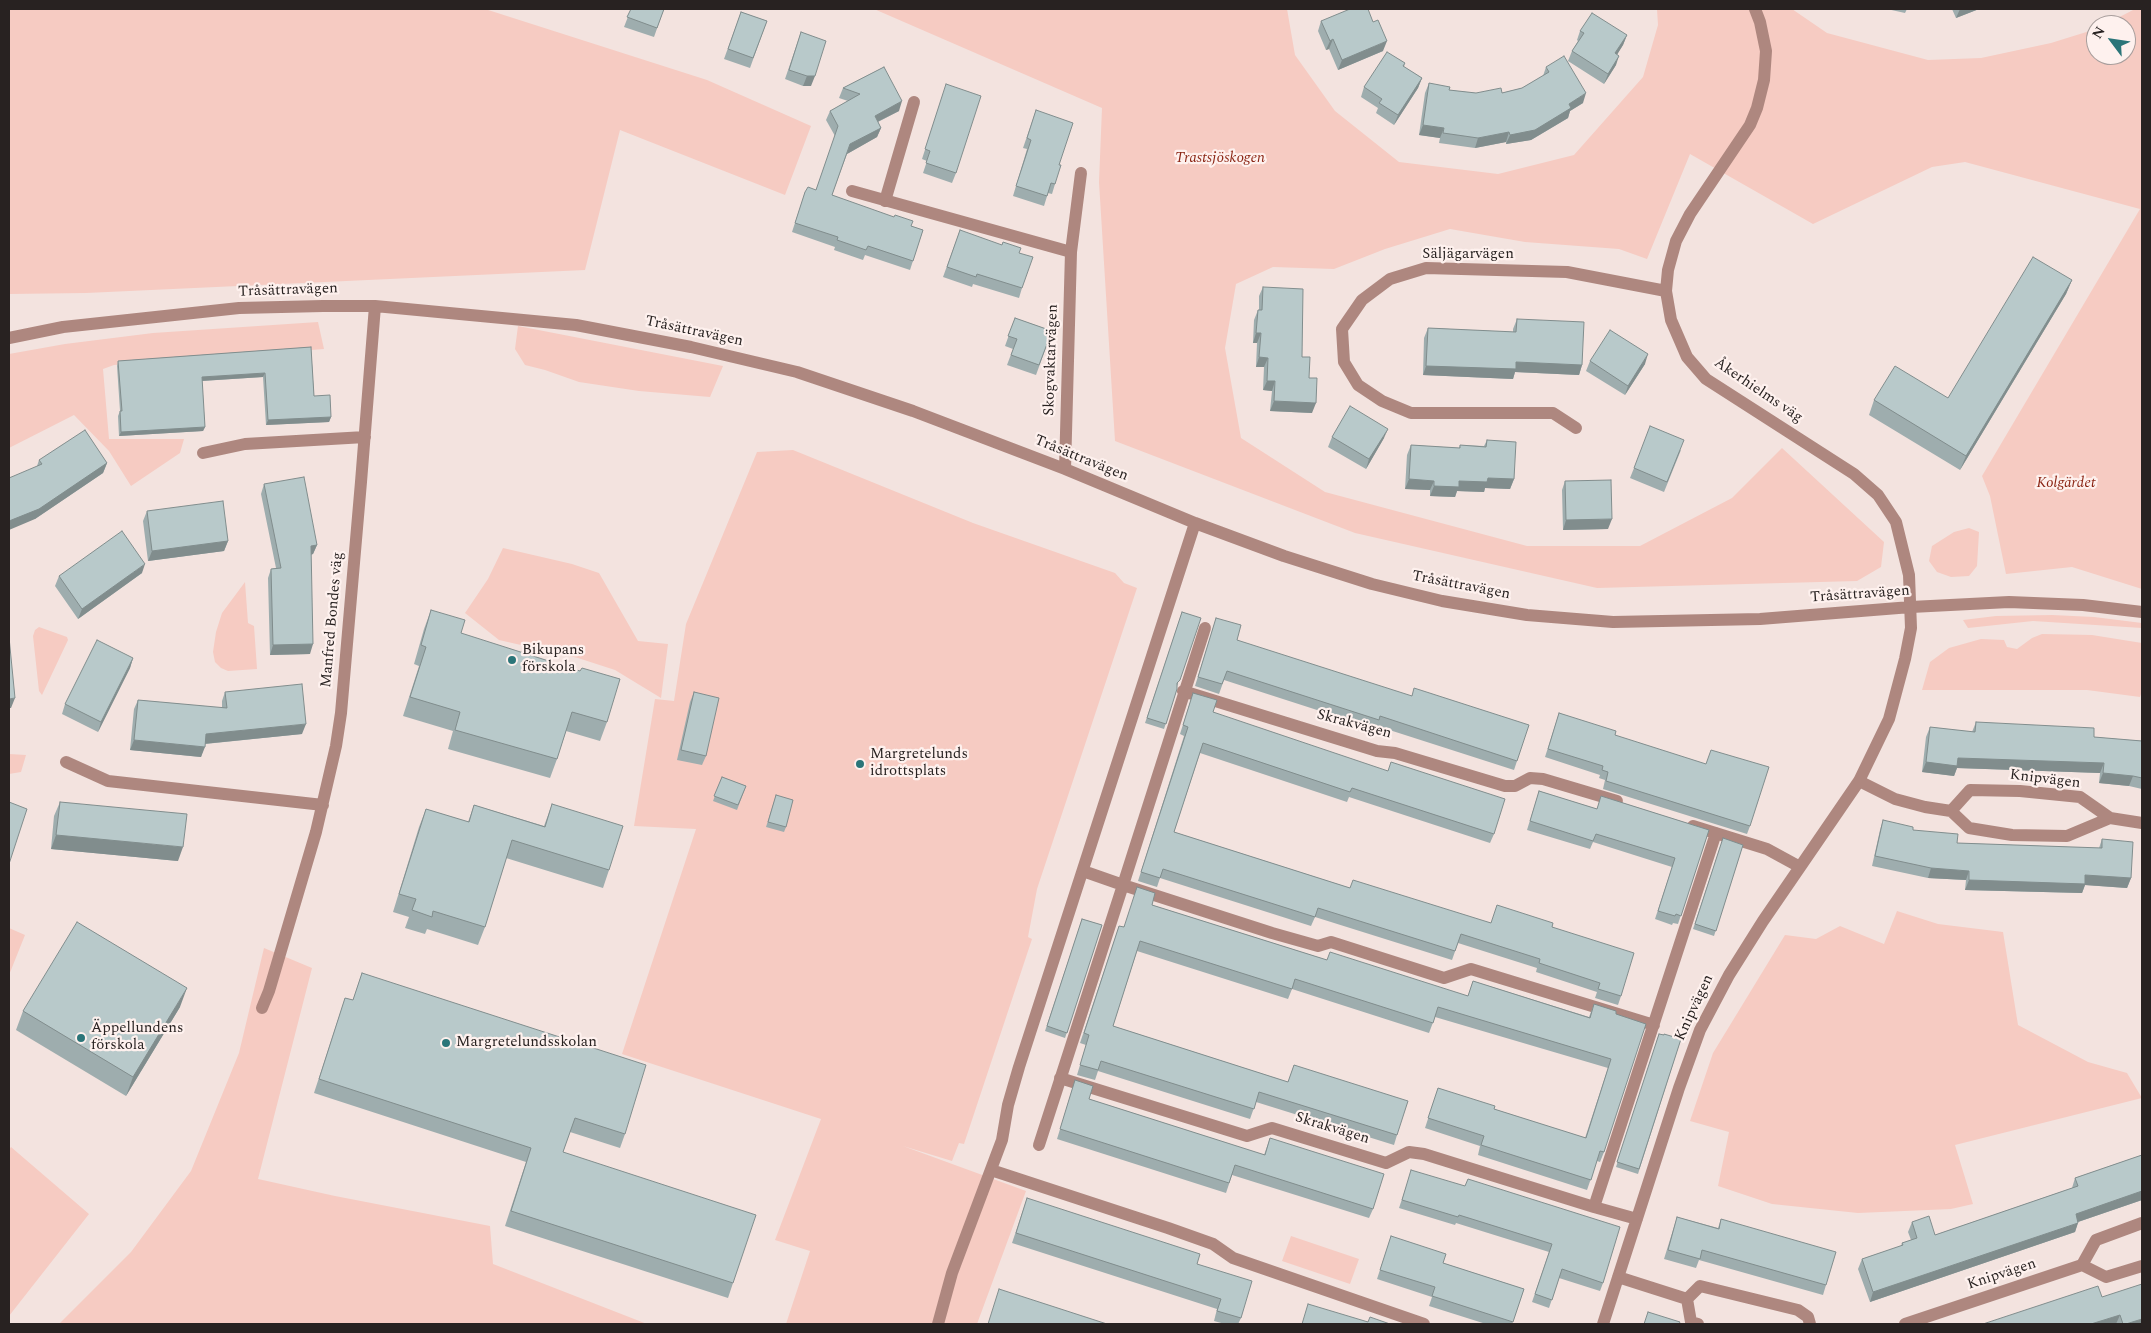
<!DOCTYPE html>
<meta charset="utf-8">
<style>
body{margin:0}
#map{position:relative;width:2151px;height:1333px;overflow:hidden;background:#f3e3df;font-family:Spectral,serif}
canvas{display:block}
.frame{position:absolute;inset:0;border:10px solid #282221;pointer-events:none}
.north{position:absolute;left:2086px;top:15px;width:50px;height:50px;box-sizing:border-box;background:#fef1ee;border:1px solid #a89e9c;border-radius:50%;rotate:301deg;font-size:14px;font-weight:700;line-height:20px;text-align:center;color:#282221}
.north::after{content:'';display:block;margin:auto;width:18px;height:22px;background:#2b7579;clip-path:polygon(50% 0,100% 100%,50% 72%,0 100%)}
</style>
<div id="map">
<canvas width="2151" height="1333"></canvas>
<div class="frame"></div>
<div class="north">N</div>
</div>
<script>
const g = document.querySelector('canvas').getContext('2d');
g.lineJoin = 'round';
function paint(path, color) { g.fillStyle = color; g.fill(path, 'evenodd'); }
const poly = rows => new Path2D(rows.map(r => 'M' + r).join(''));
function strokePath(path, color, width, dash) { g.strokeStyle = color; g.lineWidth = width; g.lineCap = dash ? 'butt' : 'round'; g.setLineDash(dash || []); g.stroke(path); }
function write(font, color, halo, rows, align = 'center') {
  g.font = font + ' Spectral,serif'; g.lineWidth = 4.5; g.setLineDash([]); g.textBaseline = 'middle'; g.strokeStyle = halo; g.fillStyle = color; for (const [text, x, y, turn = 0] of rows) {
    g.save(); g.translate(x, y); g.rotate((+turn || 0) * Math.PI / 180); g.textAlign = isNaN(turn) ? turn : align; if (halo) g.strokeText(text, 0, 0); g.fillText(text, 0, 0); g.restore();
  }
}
const green = poly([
 [9,9,485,9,707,80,811,126,785,195,620,130,585,270,86,293,9,294],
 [874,9,1287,9,1295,55,1335,111,1399,162,1498,174,1574,155,1643,77,1658,25,1657,9,1792,9,1827,33,1928,60,1981,58,2051,43,2096,29,2096,55,2126,55,2126,25,2104,25,2135,9,2142,9,2142,589,2072,567,2006,574,1990,496,1982,476,2140,209,1965,162,1932,167,1813,224,1690,154,1647,259,1619,249,1525,242,1450,229,1385,249,1334,269,1273,267,1236,284,1225,348,1241,438,1325,492,1527,546,1640,546,1732,498,1782,448,1884,542,1881,567,1857,581,1597,588,1355,533,1115,441,1099,182,1102,108],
 [318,322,324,349,114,365,103,369,109,439,184,439,180,453,131,486,109,451,74,415,9,448,9,354,65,344,153,333],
 [518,326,723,366,710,397,639,391,579,382,545,370,525,365,515,349],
 [793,450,973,523,1115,573,1124,583,1137,588,1037,889,1028,937,1032,939,964,1144,959,1143,952,1161,903,1146,1026,1191,977,1324,786,1324,810,1251,775,1240,821,1119,622,1054,696,829,634,826,655,699,674,701,686,624,757,452],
 [1969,528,1979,532,1977,566,1969,576,1951,577,1937,572,1929,561,1932,546,1954,532],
 [503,548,572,564,599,573,638,641,668,644,661,698,615,670,578,658,499,640,465,613,488,579],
 [245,582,248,623,254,626,257,669,228,671,221,668,215,662,213,652,216,632,222,613],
 [2052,615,2094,617,2142,623,2142,628,2033,621,1968,628,1963,620,1996,616],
 [39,627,67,637,68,640,42,695,39,691,33,636,35,630],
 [2042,634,2092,635,2142,643,2142,691,2140,697,2087,690,1922,690,1930,662,1949,648,1981,639,2004,640,2007,647,2017,649,2032,638],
 [9,754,26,755,21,772,9,774],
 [1897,911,1938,924,2003,932,2018,1025,2088,1062,2127,1073,2142,1098,1955,1145,1973,1204,1951,1209,1858,1213,1772,1204,1718,1186,1729,1132,1690,1121,1713,1053,1785,935,1816,939,1840,926,1884,944],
 [9,928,25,935,9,975],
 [264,948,312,968,258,1179,335,1196,490,1226,493,1264,647,1324,59,1324,131,1252,191,1171,239,1053],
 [11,1147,89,1214,9,1316,9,1150],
 [1291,1236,1359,1259,1350,1284,1282,1261]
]);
const minor = poly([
 [852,191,1071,252,1065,469],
 [885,201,914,102],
 [1071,252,1081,173],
 [9,338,63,327,239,308,323,306,375,306,576,325,691,347,797,372,913,411,1065,469,1195,523,1284,556,1372,584,1442,601,1527,615,1613,622,1760,619,1911,607,2009,602,2083,605,2142,612],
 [1576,428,1553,413,1411,413,1382,401,1358,385,1344,362,1342,329,1362,300,1390,279,1426,268,1567,272,1666,291],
 [203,453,245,444,365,437],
 [1183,691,1377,751,1395,753,1505,786,1515,786,1530,778,1543,779,1617,801],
 [66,762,108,781,323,805],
 [1859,781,1895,799,1925,807,1951,811,1970,790,2020,791,2080,797,2110,818,2142,823],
 [1951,811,1969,828,2012,835,2067,836,2110,818],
 [1693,826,1767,849,1800,867],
 [1083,871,1123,885,1205,628],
 [262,1008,269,991,316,832,336,746,341,713,361,482,375,306],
 [1060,1078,1247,1136,1272,1128,1386,1163,1409,1152,1424,1154,1594,1207],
 [1039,1145,1123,885,1272,933,1318,946,1331,942,1444,978,1471,969,1654,1025],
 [991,1170,1168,1228,1213,1244,1233,1258,1424,1324],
 [1637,1219,1594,1207,1716,833],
 [2082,1265,2096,1240,2142,1223],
 [1618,1277,1687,1299,1691,1322,1698,1324],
 [1687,1299,1700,1286,1798,1310,1808,1317,1810,1324],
 [938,1324,952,1273,1002,1140,1008,1105,1019,1067,1195,523],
 [1603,1324,1679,1088,1700,1030,1729,975,1763,921,1859,781,1889,719,1905,659,1911,628,1909,575,1896,522,1878,495,1854,474,1706,379,1687,357,1671,320,1666,291,1668,270,1676,241,1690,214,1750,125,1757,108,1764,80,1766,51,1760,22,1755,9],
 [1905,1324,2082,1265,2106,1277,2142,1266]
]);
const wall = poly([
 [631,9,664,9,654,37,624,27],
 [1887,9,1907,9,1905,13],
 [1952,9,1979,9,1956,18],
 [741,12,767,21,750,68,724,59],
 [1321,21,1383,51,1338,70,1329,49,1326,50,1318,31],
 [1580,31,1627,35,1623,45,1617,54,1616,65,1604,84,1568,61,1572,51,1578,41,1577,40],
 [801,32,811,86,803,86,785,79],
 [1405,63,1404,67,1422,78,1418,88,1394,125,1376,113,1378,108,1361,97,1364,87],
 [884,67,899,111,878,122,881,128,877,137,847,154,832,195,911,226,923,230,910,270,865,255,863,260,834,250,835,247,792,232,805,192,816,190,835,136,826,120,830,111,848,101,839,98,843,88],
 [1546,67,1583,103,1570,111,1568,118,1531,140,1506,144,1506,142,1475,148,1439,143,1440,138,1419,135,1425,93,1429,83,1449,90,1476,93,1502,93,1522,88,1543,76],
 [943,94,956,173,952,183,923,173,927,161,922,159],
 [1036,110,1059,165,1055,184,1052,194,1048,193,1044,206,1013,196,1027,149,1023,148],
 [960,230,1022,288,1019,298,973,284,972,287,943,277],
 [2072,280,2066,294,1960,470,1869,415,1874,400,1948,398],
 [1263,287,1302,357,1309,378,1312,413,1270,411,1272,391,1263,390,1264,367,1256,367,1257,343,1253,343,1254,320,1258,310,1259,310,1259,296],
 [1015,318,1052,331,1036,375,1007,365,1013,349,1005,346],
 [1517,319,1582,365,1579,375,1515,372,1513,379,1423,375,1424,338,1428,328,1513,332,1513,329],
 [311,347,314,396,331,417,329,422,266,425,263,377,202,381,205,427,203,431,119,436,118,416,120,411,117,366,118,361],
 [1590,361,1645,364,1625,395,1586,371],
 [1332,437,1384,438,1366,469,1328,447],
 [1487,440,1514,479,1510,489,1485,488,1484,492,1457,491,1455,497,1430,496,1430,490,1405,489,1407,455,1411,445,1459,448,1460,445,1484,446],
 [1681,450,1664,492,1630,478,1634,468],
 [39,460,107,463,103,473,35,519,37,466],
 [1565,481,1608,529,1563,530,1562,490],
 [264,484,317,545,313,554,311,555,310,654,270,655,268,578,271,569,276,568,261,494],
 [147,511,228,541,224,551,148,561,143,521],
 [142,573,78,619,55,586,59,576],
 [431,610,461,633,607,722,600,741,566,731,557,759,550,778,448,749,453,731,403,716,419,666,414,664,424,629],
 [1182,612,1178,684,1177,686,1177,689,1164,729,1145,723],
 [1216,618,1237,640,1517,761,1514,770,1377,726,1376,729,1224,680,1219,694,1195,686],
 [133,658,130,668,98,732,62,714,65,704],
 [225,692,302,734,205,744,201,757,130,750,134,709,138,700,222,708,222,701],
 [694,692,706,756,702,765,677,760,690,702],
 [1193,693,1213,712,1494,834,1490,843,1349,797,1347,802,1200,753,1174,832,1350,888,1491,923,1552,927,1621,996,1618,1005,1595,998,1597,992,1536,972,1537,968,1458,943,1452,960,1315,917,1311,926,1160,878,1157,887,1138,881,1184,736,1180,734],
 [1559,713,1615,735,1750,826,1747,834,1603,789,1605,780,1599,778,1600,775,1545,757],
 [1976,722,2094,737,2142,741,2142,789,2129,786,2099,783,2100,773,1957,768,1954,776,1922,772,1926,737,1930,727,1972,732],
 [722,777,746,786,737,810,713,801],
 [1539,791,1597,809,1601,796,1709,830,1678,924,1673,923,1672,925,1655,919,1672,867,1593,842,1590,849,1527,830],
 [776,795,786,827,784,832,766,827],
 [60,802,178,861,51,849,54,816],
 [552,804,609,870,603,888,506,858,485,927,478,945,427,929,425,934,405,928,409,917,393,912,419,827,426,809,468,822,474,805,544,826],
 [1883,820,1913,830,1957,843,2099,848,2102,839,2131,878,2127,888,2085,885,2082,893,1965,890,1966,880,1928,878,1872,866,1880,830],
 [1723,838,1743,845,1714,936,1693,929],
 [1152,905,1327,960,1468,996,1473,981,1589,1017,1594,1004,1616,1014,1604,1152,1600,1162,1597,1161,1587,1190,1478,1155,1480,1146,1425,1128,1438,1088,1494,1109,1585,1138,1608,1068,1435,1017,1429,1033,1292,989,1288,999,1137,951,1113,1026,1288,1082,1294,1065,1397,1135,1394,1145,1256,1102,1250,1119,1098,1071,1095,1080,1077,1075,1086,1045,1080,1043,1119,926,1123,927],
 [1082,919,1102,925,1065,1038,1045,1031],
 [362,973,625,1134,620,1148,570,1132,563,1152,733,1283,728,1298,505,1226,526,1162,314,1093,345,998,353,1000],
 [180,1007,126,1096,16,1030,23,1011],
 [1659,1034,1681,1039,1638,1174,1616,1167],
 [1075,1080,1089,1099,1264,1155,1270,1138,1373,1209,1369,1218,1232,1175,1226,1193,1057,1139],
 [2142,1155,2142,1200,2078,1222,2075,1232,1870,1302,1858,1269,1862,1259,1901,1246,1902,1243,1911,1240,1908,1232,1912,1222,1935,1235,2072,1188,2075,1178],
 [1409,1178,1465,1186,1468,1179,1603,1283,1600,1291,1559,1278,1549,1308,1532,1302,1549,1252,1456,1223,1455,1225,1399,1208],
 [1027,1198,1197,1264,1241,1318,1238,1324,1225,1324,1214,1321,1217,1309,1012,1243],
 [1677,1217,1718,1228,1721,1219,1826,1285,1823,1295,1699,1260,1696,1268,1664,1259],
 [1391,1236,1443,1263,1524,1289,1512,1324,1486,1324,1429,1306,1432,1297,1377,1279],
 [2102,1297,2142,1324,1983,1324]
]);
const shadedWall = poly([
 [1960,9,1979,9,1956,18],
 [1627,35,1623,45,1612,63,1615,53],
 [1333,39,1329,49,1326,50,1330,41],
 [1387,41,1383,51,1338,70,1342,60],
 [1619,56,1616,65,1604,84,1608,74],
 [807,76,815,76,811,86,803,86],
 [1422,78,1418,88,1394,125,1398,115],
 [1586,93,1583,103,1570,111,1568,118,1531,140,1506,144,1510,135,1569,104],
 [902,101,899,111,871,125,875,116],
 [1423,125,1444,128,1440,138,1419,135],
 [881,128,877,137,847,154,850,144],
 [1509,132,1506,142,1475,148,1478,138],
 [2072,280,2066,294,1960,470,1966,456],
 [1256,333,1261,333,1257,343,1253,343],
 [1648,354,1645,364,1625,395,1628,386],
 [1259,357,1268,358,1264,367,1256,367],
 [1516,362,1582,365,1579,375,1515,372,1513,379,1423,375,1426,366],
 [265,373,263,377,200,381,202,377],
 [1267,381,1275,381,1272,391,1263,390],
 [1274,401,1316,403,1312,413,1270,411],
 [331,417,329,422,266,425,268,420],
 [205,427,203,431,119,436,121,432],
 [1388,429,1384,438,1366,469,1369,459],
 [107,463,103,473,35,519,9,530,9,521],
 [1488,478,1514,479,1510,489,1485,488,1484,492,1457,491,1455,497,1430,496,1434,486,1459,481],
 [1409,479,1434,481,1430,490,1405,489],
 [1612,519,1608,529,1563,530,1566,520],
 [228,541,224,551,148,561,152,551],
 [317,545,313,554,307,555,311,546],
 [145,564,142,573,78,619,82,609],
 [313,644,310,654,270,655,273,645],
 [133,658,130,668,98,732,101,722],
 [15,698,11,708,9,708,9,699],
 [306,724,302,734,203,744,206,734],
 [134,740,205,747,201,757,130,750],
 [1958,758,2104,763,2100,773,1957,768,1954,776,1922,772,1926,762],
 [2103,773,2133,776,2129,786,2099,783],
 [56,835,183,847,178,861,51,849],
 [1931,868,1969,871,1966,880,1928,878],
 [2085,875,2131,878,2127,888,2085,885,2082,893,1965,890,1969,880],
 [187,988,180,1007,126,1096,133,1077],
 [2142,1191,2142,1200,2072,1224,2076,1214],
 [2078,1223,2075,1232,1870,1302,1873,1292],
 [2120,1315,2116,1324,2091,1324],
 [2142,1319,2142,1324,2126,1324]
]);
const building = poly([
 [631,9,664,9,657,28,627,17,631,9],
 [1350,9,1368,9,1373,22,1378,20,1387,41,1342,60,1333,39,1330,41,1321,21,1350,9],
 [741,12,767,21,753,58,728,49,741,12],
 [1592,13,1627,35,1615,53,1619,56,1608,74,1572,51,1584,33,1580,31,1592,13],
 [801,32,826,41,815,76,807,76,789,70,801,32],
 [1387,52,1405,63,1403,66,1422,78,1398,115,1379,103,1382,99,1364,87,1387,52],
 [1564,56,1586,93,1569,104,1571,108,1535,130,1510,135,1509,132,1478,138,1443,133,1444,128,1423,125,1429,83,1450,87,1449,90,1476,93,1501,88,1502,93,1522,88,1549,72,1546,67,1564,56],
 [884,67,902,101,875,116,881,128,850,144,832,195,894,217,895,215,913,221,911,226,923,230,913,261,868,246,866,250,837,240,838,237,795,223,805,192,808,187,816,190,838,126,830,111,860,94,843,88,884,67],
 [946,84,981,96,956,173,926,163,930,151,925,149,946,84],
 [1036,110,1073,123,1059,165,1061,165,1055,184,1051,183,1047,196,1016,186,1031,140,1027,138,1036,110],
 [960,230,1002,245,1003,242,1021,248,1019,253,1033,257,1022,288,977,274,976,277,947,267,960,230],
 [2033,257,2072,280,1966,456,1874,400,1895,366,1948,398,2033,257],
 [1263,287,1303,289,1302,357,1310,357,1309,378,1317,378,1316,403,1274,401,1275,381,1267,381,1268,358,1259,357,1261,333,1256,333,1258,310,1262,310,1263,287],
 [1015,318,1052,331,1039,365,1011,355,1017,339,1008,336,1015,318],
 [1517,319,1584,322,1582,365,1516,362,1516,369,1426,366,1428,328,1516,332,1517,319],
 [1610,330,1648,354,1628,386,1590,361,1610,330],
 [311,347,314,396,330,395,331,417,268,420,265,373,202,377,205,427,121,432,120,411,122,411,118,361,311,347],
 [1350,406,1388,429,1369,459,1332,437,1350,406],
 [1650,426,1684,440,1667,482,1634,468,1650,426],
 [85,430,107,463,39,509,9,521,9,478,42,464,39,460,85,430],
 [1487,440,1516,442,1514,479,1488,478,1487,482,1459,481,1459,487,1434,486,1434,481,1409,479,1411,445,1460,448,1460,445,1486,447,1487,440],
 [304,477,317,545,311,546,313,644,273,645,271,569,281,568,264,484,304,477],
 [1611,480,1612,519,1566,520,1565,481,1611,480],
 [223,501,228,541,152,551,147,511,223,501],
 [122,531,145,564,82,609,59,576,122,531],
 [431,610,465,620,461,633,580,671,582,668,620,679,607,722,572,712,557,759,455,730,460,712,410,697,426,647,421,645,431,610],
 [1182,612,1201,618,1180,680,1177,683,1177,689,1166,724,1147,718,1182,612],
 [1216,618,1241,625,1237,640,1412,696,1414,688,1529,725,1517,761,1380,716,1379,720,1227,671,1222,684,1198,677,1216,618],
 [9,637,15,698,9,699,9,637],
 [97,640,133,658,101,722,65,704,97,640],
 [302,684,306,724,206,734,205,747,134,740,138,700,227,708,225,692,302,684],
 [694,692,719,698,706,756,681,750,694,692],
 [1193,693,1217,700,1213,712,1388,771,1391,762,1505,799,1494,834,1352,788,1350,792,1203,743,1174,832,1350,888,1353,880,1491,923,1497,905,1553,923,1552,927,1634,953,1621,996,1598,989,1600,983,1539,963,1540,959,1461,934,1455,951,1318,908,1315,917,1163,869,1160,878,1141,872,1188,727,1183,725,1193,693],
 [1559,713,1616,731,1615,735,1706,764,1711,750,1769,767,1750,826,1606,781,1608,772,1602,770,1603,766,1548,749,1559,713],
 [1976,722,2094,728,2094,737,2142,741,2142,778,2133,776,2103,773,2104,763,1958,758,1957,766,1926,762,1930,727,1975,732,1976,722],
 [722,777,746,786,738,805,714,796,722,777],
 [1539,791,1597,809,1601,796,1709,830,1681,916,1676,914,1675,916,1658,911,1675,858,1596,834,1593,841,1530,821,1539,791],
 [776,795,793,800,786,827,768,822,776,795],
 [9,802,27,809,9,864,9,802],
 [60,802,187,814,183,847,56,835,60,802],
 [552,804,623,826,609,870,512,840,485,927,433,911,432,917,412,910,416,899,399,894,426,809,469,822,474,805,545,827,552,804],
 [1883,820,1913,827,1913,830,1958,834,1957,843,2102,848,2102,839,2133,842,2131,878,2085,875,2085,884,1969,880,1969,871,1931,868,1875,856,1883,820],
 [1723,838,1743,845,1716,931,1695,924,1723,838],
 [1137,887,1155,893,1152,905,1327,960,1330,952,1468,996,1473,981,1590,1018,1594,1004,1616,1011,1616,1014,1646,1024,1604,1152,1600,1151,1591,1180,1481,1145,1484,1136,1428,1118,1438,1088,1495,1106,1494,1109,1586,1138,1611,1059,1438,1007,1433,1023,1295,979,1292,989,1140,941,1113,1026,1288,1082,1294,1065,1408,1101,1397,1135,1259,1092,1254,1109,1101,1061,1098,1070,1080,1065,1089,1035,1084,1033,1119,926,1124,927,1137,887],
 [1082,919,1102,925,1067,1033,1047,1026,1082,919],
 [77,922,187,988,133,1077,23,1011,77,922],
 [362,973,646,1065,625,1134,575,1118,563,1152,756,1215,733,1283,511,1211,531,1148,319,1079,345,998,353,1000,362,973],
 [1659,1034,1664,1035,1664,1034,1681,1039,1639,1169,1617,1162,1659,1034],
 [1075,1080,1093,1086,1089,1099,1265,1155,1270,1138,1384,1174,1373,1209,1235,1165,1229,1183,1060,1129,1075,1080],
 [2142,1155,2142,1191,2076,1214,2078,1223,1873,1292,1862,1259,1903,1245,1902,1243,1917,1238,1912,1222,1929,1216,1935,1235,2078,1186,2075,1178,2142,1155],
 [1411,1170,1465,1186,1468,1179,1620,1227,1603,1283,1562,1269,1552,1300,1535,1294,1552,1244,1459,1215,1458,1217,1402,1200,1411,1170],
 [1027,1198,1200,1254,1197,1264,1252,1281,1241,1318,1217,1311,1221,1299,1016,1233,1027,1198],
 [1677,1217,1719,1229,1721,1219,1836,1252,1826,1285,1702,1250,1700,1259,1668,1250,1677,1217],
 [1391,1236,1446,1254,1443,1263,1524,1289,1513,1322,1432,1296,1435,1287,1380,1270,1391,1236],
 [2142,1284,2142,1319,2126,1324,2123,1324,2120,1315,2091,1324,1983,1324,2098,1286,2102,1297,2142,1284],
 [999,1289,1107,1324,988,1324,999,1289],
 [1308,1304,1368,1322,1370,1317,1390,1324,1302,1324,1308,1304],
 [1648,1312,1680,1322,1679,1324,1644,1324,1648,1312]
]);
const markers = [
 [512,660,5,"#2b7579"],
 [860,764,5,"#2b7579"],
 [81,1038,5,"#2b7579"],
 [446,1043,5,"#2b7579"]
];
const parkNames = [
 ["Trastsjöskogen",1220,159],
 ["Kolgärdet",2066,484]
];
const streetNames = [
 ["Säljägarvägen",1468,255],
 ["Tråsättravägen",288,291,-2],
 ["Tråsättravägen",694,332,12],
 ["Skogvaktarvägen",1052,360,-88],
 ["Åkerhielms väg",1758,391,34],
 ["Tråsättravägen",1081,459,22],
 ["Tråsättravägen",1461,586,11],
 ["Tråsättravägen",1860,595,-4],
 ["Manfred Bondes väg",333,620,-85],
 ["Skrakvägen",1354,725,15],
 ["Knipvägen",2045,780,7],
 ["Knipvägen",1695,1008,-65],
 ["Skrakvägen",1332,1129,17],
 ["Knipvägen",2002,1275,-18]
];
const poiNames = [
 ["Bikupans",522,651],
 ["förskola",522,668],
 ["Margretelunds",870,755],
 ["idrottsplats",870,772],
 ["Äppellundens",91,1029],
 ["förskola",91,1046],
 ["Margretelundsskolan",456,1043]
];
paint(green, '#f6cbc2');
strokePath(minor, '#ae877f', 12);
paint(wall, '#9eadae');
paint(shadedWall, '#818d8d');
paint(building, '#b8c9ca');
strokePath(building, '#818d8d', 1);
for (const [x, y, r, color] of markers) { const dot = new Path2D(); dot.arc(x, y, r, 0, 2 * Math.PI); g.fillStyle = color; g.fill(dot); strokePath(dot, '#fef1ee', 2); }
write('italic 15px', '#8b2514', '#fef1ee', parkNames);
write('15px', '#282221', '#fef1ee', streetNames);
write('15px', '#282221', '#fef1ee', poiNames, 'left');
</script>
